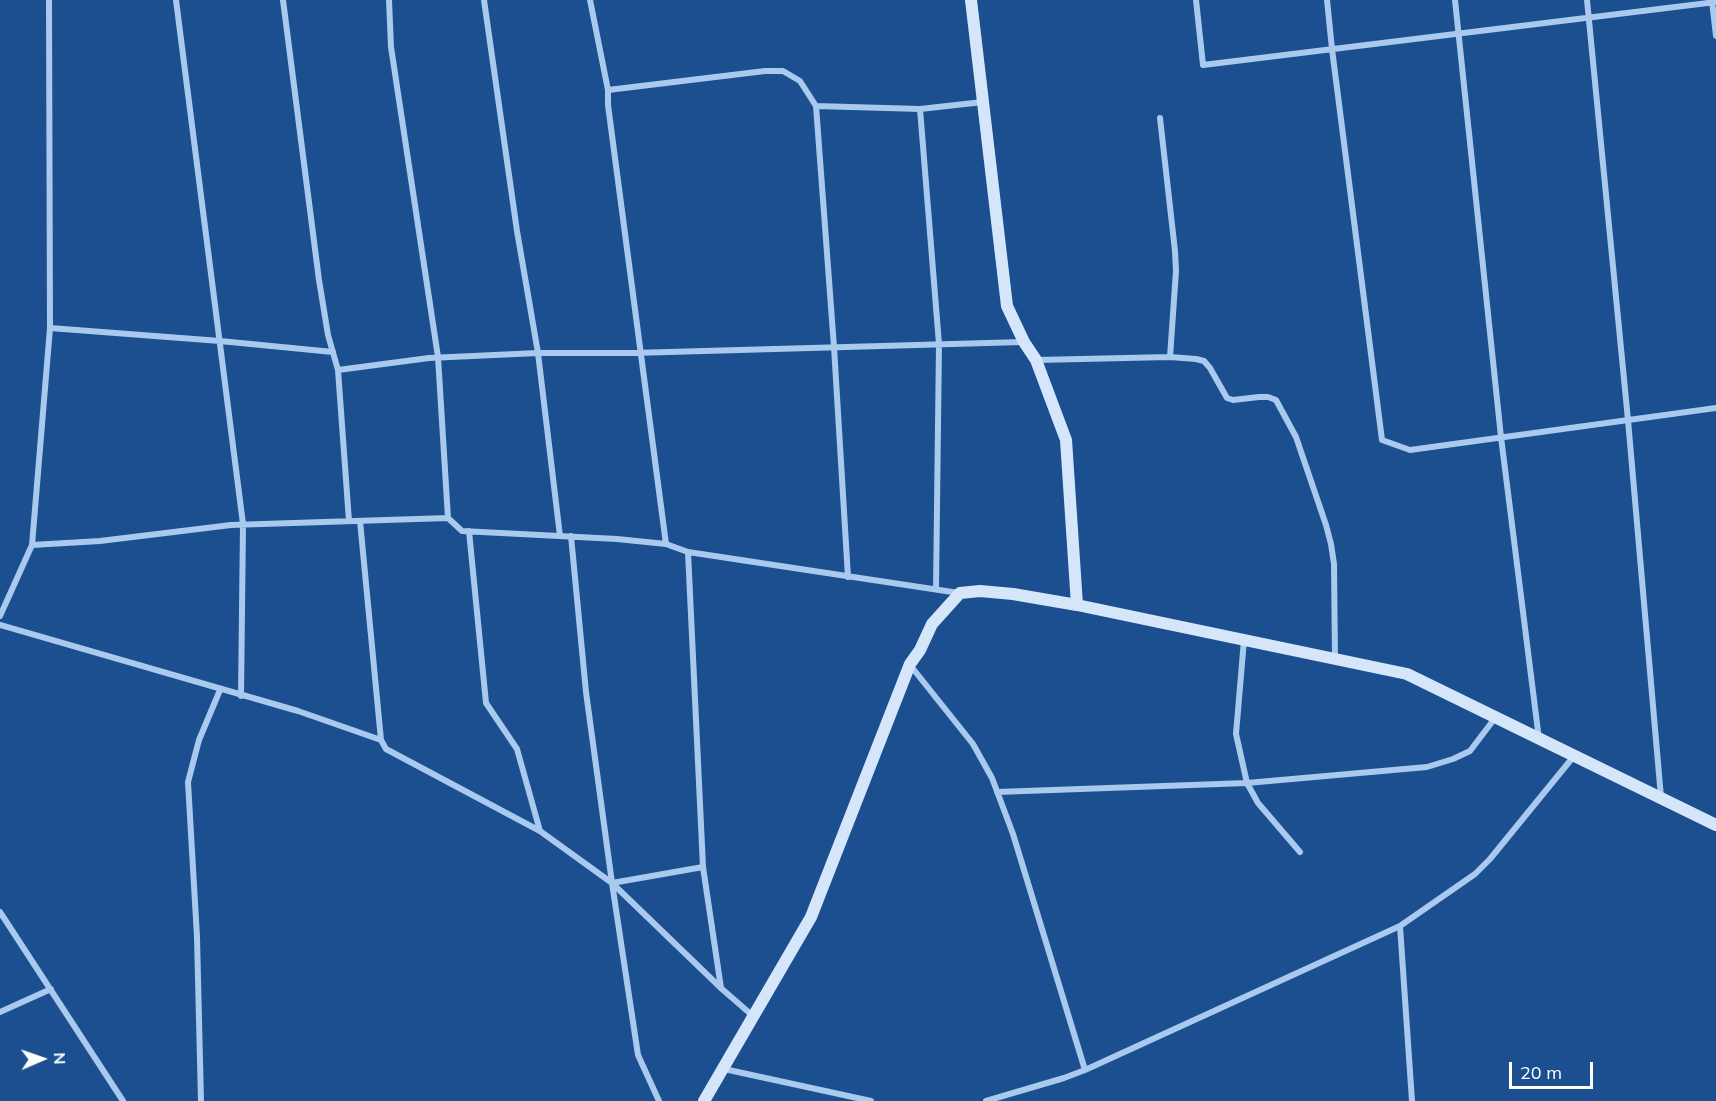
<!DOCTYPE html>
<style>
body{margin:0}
#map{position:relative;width:1716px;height:1101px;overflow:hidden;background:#1b4f8f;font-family:Mulish,sans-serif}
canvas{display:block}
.north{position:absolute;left:12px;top:1029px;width:60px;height:60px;-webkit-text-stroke:4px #1b4f8f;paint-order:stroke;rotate:88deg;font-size:16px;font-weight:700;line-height:24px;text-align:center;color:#fff}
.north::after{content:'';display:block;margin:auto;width:21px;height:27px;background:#fff;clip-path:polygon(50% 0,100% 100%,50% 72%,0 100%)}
.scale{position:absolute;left:1509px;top:1062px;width:84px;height:27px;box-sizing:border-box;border:3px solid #fff;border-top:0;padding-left:8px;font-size:18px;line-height:21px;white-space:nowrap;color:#fff;-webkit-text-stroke:4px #1b4f8f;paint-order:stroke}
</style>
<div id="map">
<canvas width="1716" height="1101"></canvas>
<div class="north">N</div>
<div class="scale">20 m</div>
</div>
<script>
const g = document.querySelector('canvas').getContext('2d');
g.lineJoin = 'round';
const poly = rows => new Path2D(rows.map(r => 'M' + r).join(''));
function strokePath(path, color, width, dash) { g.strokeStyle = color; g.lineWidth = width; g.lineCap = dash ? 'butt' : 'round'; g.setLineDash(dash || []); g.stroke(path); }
const street = poly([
 [176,0,243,524,241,696],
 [283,0,319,280,328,335,338,370,429,358,538,353,633,353,1023,342],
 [389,0,391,47,438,357,448,518],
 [484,0,517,231,538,353,560,536],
 [590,0,608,90,608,105,666,544],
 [1196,0,1203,65,1716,2],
 [1327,0,1332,49,1382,440,1410,450,1716,408],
 [1455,0,1501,437,1539,739],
 [1587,0,1628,420,1661,797],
 [1712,1,1716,36],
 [608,90,765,71,783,71,800,81,816,106,834,347,848,577],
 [816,106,920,109,983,102],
 [920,109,939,344,936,589],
 [1160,118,1175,251,1176,271,1170,357],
 [50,328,220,341,333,352],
 [1037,360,1170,357,1196,359,1204,361,1210,368,1227,398,1233,400,1259,397,1268,397,1276,400,1296,437,1326,525,1331,544,1334,564,1335,659],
 [338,370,349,521],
 [360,521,381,740,386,749,540,831,612,883,722,989,753,1016],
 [469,531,486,703,517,749,540,831],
 [571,536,586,692,612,883,638,1055,659,1101],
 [32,545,100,541,231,525,448,518,462,531,617,539,666,544,688,552,959,593],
 [0,616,32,545,50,328,49,0],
 [0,625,298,711,381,740],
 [1244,640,1236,734,1247,783,1258,803,1300,852],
 [910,665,973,744,992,778,1013,834,1085,1070],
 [997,792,1247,783,1427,767,1453,759,1470,751,1495,718],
 [703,867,721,988],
 [612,883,703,867,688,552],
 [0,912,123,1101],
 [1400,926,1412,1101],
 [0,1012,51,989],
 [724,1067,724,1069,871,1101],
 [201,1101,197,937,188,782,199,740,220,690],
 [986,1101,1064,1078,1085,1070,1400,926,1475,874,1490,859,1574,756]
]);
const secondary = poly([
 [971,0,1007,306,1024,342,1036,360,1066,440,1077,605],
 [704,1101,811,917,910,664,920,650,932,624,960,593,980,591,1013,594,1077,605,1407,674,1716,825]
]);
strokePath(street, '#a9c9ee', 6);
strokePath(secondary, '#d6e6fa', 12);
</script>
